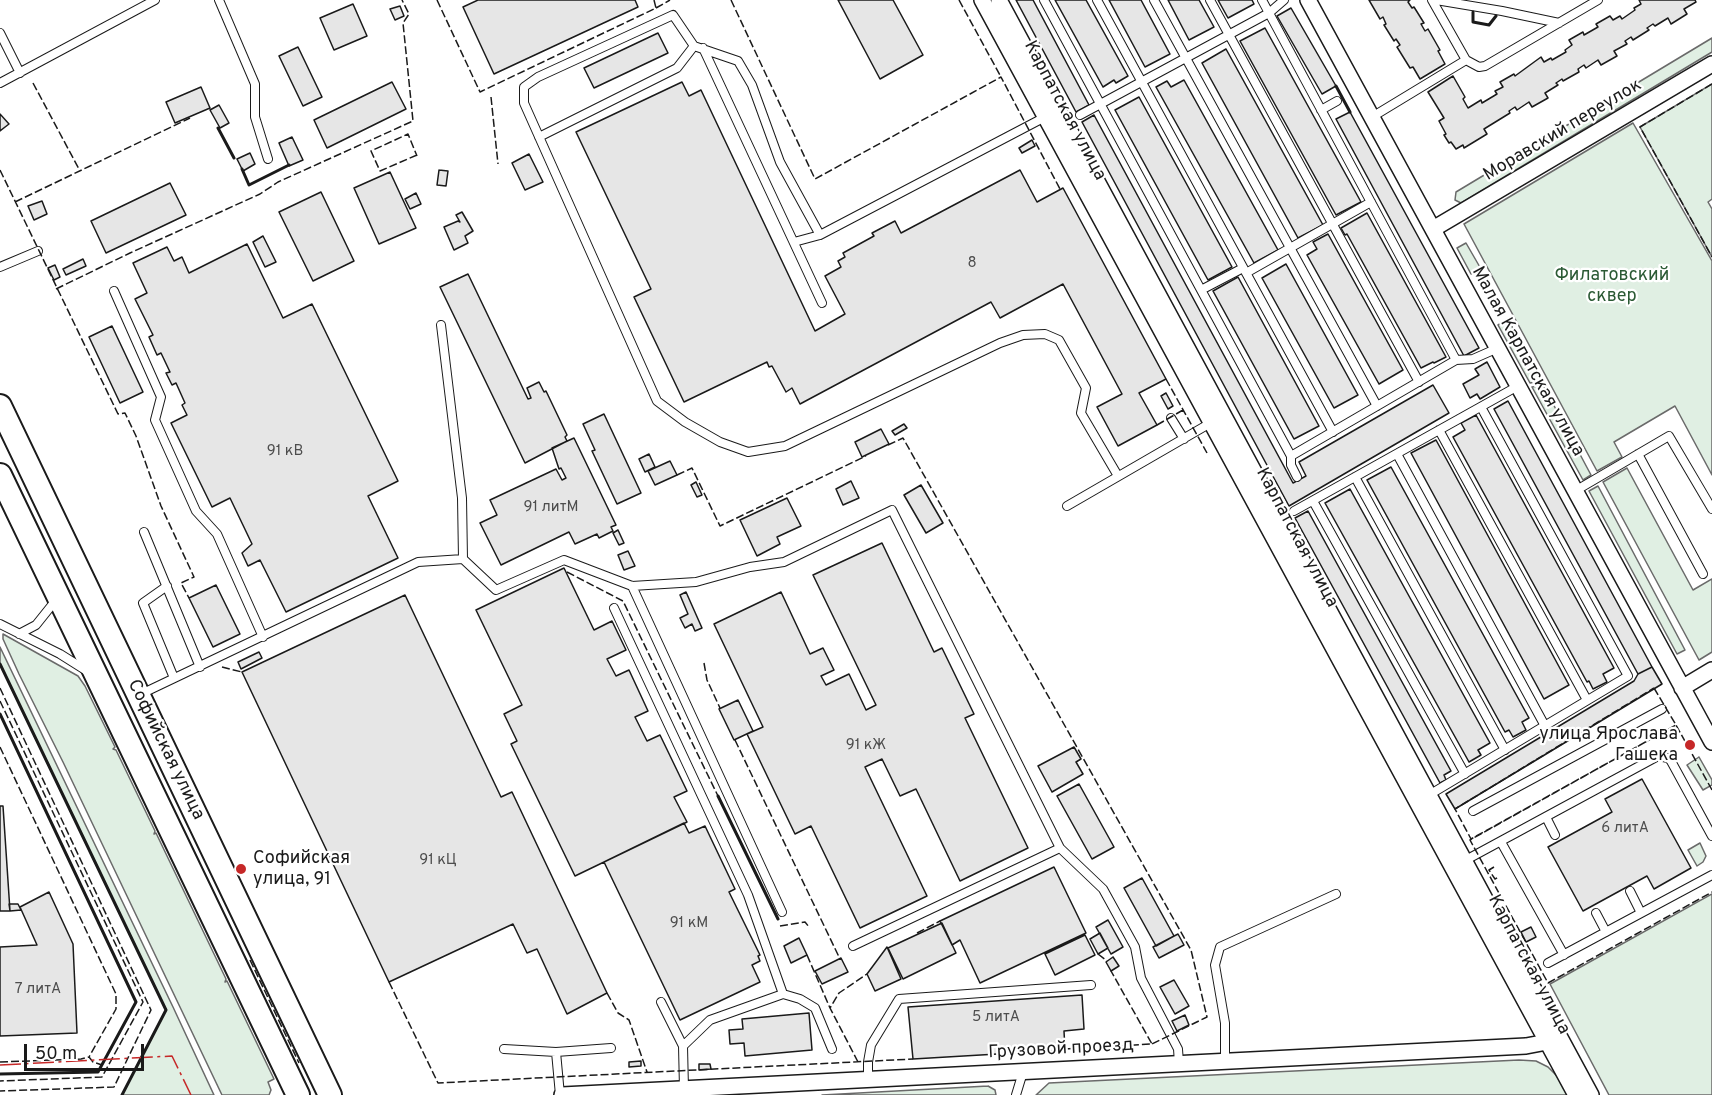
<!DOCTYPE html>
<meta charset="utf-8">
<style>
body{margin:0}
#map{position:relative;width:1712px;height:1095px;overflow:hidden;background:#fff;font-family:Overpass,sans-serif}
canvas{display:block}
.scale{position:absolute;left:24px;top:1044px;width:120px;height:27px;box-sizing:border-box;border:3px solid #1a1a1a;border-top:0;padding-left:8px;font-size:18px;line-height:21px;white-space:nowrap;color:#1a1a1a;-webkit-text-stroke:4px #fff;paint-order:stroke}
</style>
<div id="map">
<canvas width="1712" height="1095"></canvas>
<div class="scale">50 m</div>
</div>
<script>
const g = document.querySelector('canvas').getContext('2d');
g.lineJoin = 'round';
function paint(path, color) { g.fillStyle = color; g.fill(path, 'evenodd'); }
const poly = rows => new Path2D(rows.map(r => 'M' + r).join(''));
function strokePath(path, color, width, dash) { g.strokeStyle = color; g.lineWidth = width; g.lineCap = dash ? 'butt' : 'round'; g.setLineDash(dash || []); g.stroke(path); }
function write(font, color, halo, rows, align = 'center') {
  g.font = font + ' Overpass,sans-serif'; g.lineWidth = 4.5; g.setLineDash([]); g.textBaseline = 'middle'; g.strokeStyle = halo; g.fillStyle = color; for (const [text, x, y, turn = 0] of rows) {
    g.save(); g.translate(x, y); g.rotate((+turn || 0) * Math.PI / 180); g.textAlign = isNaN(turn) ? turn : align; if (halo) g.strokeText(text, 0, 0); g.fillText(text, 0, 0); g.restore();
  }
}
const green = poly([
 [1712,38,1712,52,1461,203,1455,200,1456,192,1712,38],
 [1712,84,1712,199,1708,202,1712,209,1712,257,1640,127,1712,84],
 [1633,123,1712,261,1712,475,1675,406,1614,442,1622,457,1597,471,1464,224,1633,123],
 [1466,243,1481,269,1471,274,1457,248,1466,243],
 [1508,319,1541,381,1530,383,1498,325,1508,319],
 [1543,385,1591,475,1583,480,1532,387,1543,385],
 [1627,468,1693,590,1712,579,1712,652,1699,660,1603,482,1627,468],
 [1598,486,1685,650,1677,654,1589,491,1598,486],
 [3,634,78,676,85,686,115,747,113,749,116,750,155,831,154,834,156,833,226,979,225,982,227,981,274,1079,268,1082,271,1090,269,1095,222,1095,63,762,19,674,3,639,3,634],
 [0,647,173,1007,214,1095,122,1095,166,1010,0,664,0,647],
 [1699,757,1712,780,1712,785,1703,790,1687,765,1699,757],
 [1700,843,1706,856,1703,862,1697,866,1688,850,1700,843],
 [1712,894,1712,1095,1609,1095,1550,984,1712,894],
 [1519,1060,1536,1061,1548,1067,1559,1078,1568,1095,1036,1095,1049,1083,1519,1060],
 [988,1086,995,1090,996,1095,822,1095,988,1086]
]);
const building = poly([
 [478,0,635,0,638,7,494,74,463,7,478,0],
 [838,0,893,0,923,55,880,79,838,0],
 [1016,0,1033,0,1089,105,1076,112,1016,0],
 [1055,0,1086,0,1128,76,1116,83,1114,80,1103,87,1055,0],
 [1109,0,1141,0,1170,54,1145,67,1109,0],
 [1168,0,1199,0,1214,27,1189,40,1168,0],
 [1218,0,1252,0,1254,4,1228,18,1218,0],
 [1369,0,1410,0,1408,2,1412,8,1414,7,1424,23,1421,24,1425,31,1428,29,1440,50,1438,51,1445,64,1420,79,1413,67,1410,68,1397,47,1400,45,1396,39,1394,41,1384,25,1386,24,1383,17,1380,19,1369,0],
 [1639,0,1695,0,1696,2,1684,9,1687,14,1671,24,1668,18,1655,26,1653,24,1647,28,1649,30,1633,40,1631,37,1625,41,1627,44,1614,51,1617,56,1601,65,1598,60,1586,68,1584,65,1578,69,1579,72,1563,81,1562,79,1556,83,1558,85,1545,93,1548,98,1532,107,1529,102,1517,110,1515,107,1509,111,1510,113,1484,129,1487,134,1464,148,1463,145,1456,149,1451,142,1449,143,1444,135,1446,134,1439,121,1444,118,1428,92,1453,76,1465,97,1463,99,1468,108,1481,100,1482,103,1497,94,1495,91,1503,87,1500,82,1514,74,1515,76,1541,57,1544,62,1551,58,1552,60,1566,52,1565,50,1572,45,1569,40,1583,32,1584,35,1598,27,1596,24,1610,16,1613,20,1620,16,1622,19,1635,10,1634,8,1641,4,1639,0],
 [353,4,367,36,334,50,320,18,353,4],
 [400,6,404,16,395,20,390,9,400,6],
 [1291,8,1336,86,1322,94,1277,16,1291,8],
 [1265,28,1361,202,1336,215,1240,41,1265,28],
 [658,33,668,53,594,88,584,68,658,33],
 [298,47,322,97,303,106,279,56,298,47],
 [1226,49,1323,225,1298,238,1202,63,1226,49],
 [1184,80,1278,250,1254,263,1156,87,1167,81,1171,87,1184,80],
 [392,82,406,109,327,148,314,120,392,82],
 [682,82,689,96,701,90,815,331,845,314,825,276,841,267,838,261,845,257,843,253,874,236,872,233,895,221,901,233,1020,170,1037,202,1063,188,1166,379,1139,393,1157,425,1118,446,1097,407,1122,394,1063,284,1000,318,991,302,800,404,792,388,786,392,772,366,769,367,767,362,684,402,634,297,651,289,576,132,682,82],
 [201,87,210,108,175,123,166,102,201,87],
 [1139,97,1232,267,1208,280,1115,110,1139,97],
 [219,105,229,123,220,128,210,110,219,105],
 [1350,112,1479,348,1464,356,1336,119,1350,112],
 [0,114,9,124,0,131,0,114],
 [1094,115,1293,483,1306,476,1299,462,1433,385,1449,413,1289,506,1082,122,1094,115],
 [292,137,303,160,289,166,279,143,292,137],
 [1032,140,1035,146,1022,153,1019,148,1032,140],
 [250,153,255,164,243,171,237,159,250,153],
 [529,154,543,182,525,190,512,163,529,154],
 [439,170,448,171,446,186,437,185,439,170],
 [390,172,416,228,379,244,354,188,390,172],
 [170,183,186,215,106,253,91,221,170,183],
 [321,192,354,261,313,281,279,212,321,192],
 [416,193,421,204,410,209,405,199,416,193],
 [42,201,47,214,34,220,28,206,42,201],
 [462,212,473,231,465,236,468,243,454,250,444,227,458,221,460,222,456,215,462,212],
 [1367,213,1446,357,1434,363,1433,362,1421,368,1347,234,1345,235,1341,228,1367,213],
 [1328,234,1403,370,1379,384,1307,255,1317,249,1313,242,1328,234],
 [263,236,276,262,265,267,253,242,263,236],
 [247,244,283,318,312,304,398,481,368,496,398,558,286,612,260,560,248,566,242,553,252,544,230,498,212,507,171,423,187,415,182,405,185,403,176,383,172,385,166,373,170,372,161,353,157,355,149,337,153,335,135,299,147,293,133,263,167,247,174,261,182,257,189,273,247,244],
 [83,259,86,266,66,275,63,269,83,259],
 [1286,264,1358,395,1334,408,1262,278,1286,264],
 [55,265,60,277,54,280,48,268,55,265],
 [468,274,528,399,531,398,527,388,539,382,544,392,546,391,567,435,565,437,567,441,525,463,440,287,468,274],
 [1238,277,1319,426,1294,439,1213,291,1238,277],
 [112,326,143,392,120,403,89,337,112,326],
 [1487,362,1500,387,1480,399,1477,394,1470,398,1463,384,1479,375,1475,369,1487,362],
 [1166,393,1173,406,1168,409,1161,396,1166,393],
 [1508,401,1652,667,1638,674,1494,409,1508,401],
 [604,414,641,493,617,504,592,451,595,450,583,424,604,414],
 [1476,415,1614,668,1603,674,1607,682,1593,689,1589,681,1587,682,1453,437,1465,430,1461,423,1476,415],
 [904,424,907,428,895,435,892,431,904,424],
 [881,429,889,444,862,457,855,442,881,429],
 [574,438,616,525,611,527,613,531,599,538,597,534,575,544,569,532,501,565,480,523,497,515,490,500,556,469,562,480,566,478,561,468,559,469,552,448,574,438],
 [1436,440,1569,685,1544,699,1411,453,1436,440],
 [649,454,655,467,645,472,639,459,649,454],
 [670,461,677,475,655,485,648,471,670,461],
 [1391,467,1529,718,1522,722,1526,730,1513,737,1509,730,1505,732,1367,480,1391,467],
 [851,481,859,498,843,505,836,489,851,481],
 [696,482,702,495,697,497,691,485,696,482],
 [921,485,943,523,926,533,904,495,921,485],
 [1350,489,1490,743,1478,750,1481,755,1469,762,1325,503,1350,489],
 [787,498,801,526,777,537,780,544,757,556,740,520,787,498],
 [1308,511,1451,771,1444,775,1446,780,1440,783,1295,518,1308,511],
 [618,530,624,543,619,545,613,533,618,530],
 [882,543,934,652,942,648,974,714,965,718,1028,848,960,881,916,789,900,796,882,759,865,767,927,896,860,928,811,826,795,834,747,734,763,727,714,624,781,592,810,654,823,648,834,670,821,676,826,685,849,674,866,710,876,705,813,575,882,543],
 [628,551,635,566,624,570,618,555,628,551],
 [564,568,594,630,612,621,626,650,607,659,616,676,629,670,648,711,635,717,647,741,660,735,687,791,674,797,687,822,575,876,511,744,517,741,504,714,522,705,476,610,564,568],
 [216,585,240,634,213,647,189,598,216,585],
 [686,592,702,628,695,631,692,624,685,628,680,618,688,614,680,595,686,592],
 [405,595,501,797,512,792,607,993,567,1014,537,949,527,953,513,924,389,982,242,672,405,595],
 [259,652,262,658,241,669,238,662,259,652],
 [1652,667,1662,684,1455,809,1446,794,1634,681,1638,674,1652,667],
 [738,700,753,731,734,740,719,709,738,700],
 [1074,747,1081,759,1076,762,1083,774,1052,792,1038,766,1074,747],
 [1642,779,1691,868,1654,889,1647,876,1583,911,1548,847,1612,812,1605,799,1642,779],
 [1079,784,1114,847,1092,859,1057,796,1079,784],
 [0,806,3,806,10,911,0,911,0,806],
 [684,823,689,833,705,826,735,889,729,892,760,955,758,956,760,961,752,965,760,982,680,1020,604,862,684,823],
 [1054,867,1086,933,980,983,960,940,952,945,940,921,1054,867],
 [1142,878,1174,936,1156,946,1124,888,1142,878],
 [49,892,73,944,77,1033,0,1036,0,947,37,945,20,907,49,892],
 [9,904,18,904,21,910,10,911,9,904],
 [1108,920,1123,947,1111,954,1096,927,1108,920],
 [942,923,956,953,903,979,888,948,942,923],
 [1531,927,1536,937,1526,942,1521,932,1531,927],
 [1100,933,1108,948,1098,954,1090,939,1100,933],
 [1178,934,1184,945,1159,958,1153,947,1178,934],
 [1085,935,1095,955,1055,975,1045,954,1085,935],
 [799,938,807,955,791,963,784,946,799,938],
 [887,947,901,979,875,991,867,974,887,947],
 [1113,957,1119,966,1111,971,1106,962,1113,957],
 [841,958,848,972,822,984,815,971,841,958],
 [1174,980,1189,1006,1175,1014,1160,987,1174,980],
 [1082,995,1084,1029,1064,1031,1065,1050,913,1059,908,1007,1082,995],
 [809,1013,812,1050,745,1056,744,1043,730,1044,729,1030,743,1029,742,1019,809,1013],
 [1185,1015,1189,1025,1177,1031,1172,1021,1185,1015],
 [641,1061,641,1066,629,1067,629,1062,641,1061],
 [699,1064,710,1064,711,1069,699,1070,699,1064]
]);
const service = poly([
 [219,0,255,84,255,117,268,159],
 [1044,0,1291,456,1291,465,1297,477],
 [1097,0,1333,432],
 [1154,0,1377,406],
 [1210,0,1419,382],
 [1262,0,1456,360],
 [1432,0,1466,60,1479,67,1485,66,1598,0],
 [1436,0,1502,11,1559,23],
 [0,33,20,73],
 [703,48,822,303],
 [0,83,155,0],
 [1321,110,1337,101],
 [1080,115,1269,13,1284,0],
 [1372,117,1466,60],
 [539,137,677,68,694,46],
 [820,235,780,162,752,85,738,61,694,46,673,15,538,77,524,87,524,103,657,401,685,422,720,442,748,452,785,446,1000,343,1023,335,1045,334,1059,340,1086,388,1081,413,1118,476],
 [794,242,820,235,1047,116],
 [0,267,38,251],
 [1246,273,1371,202],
 [1201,290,1243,268],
 [114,291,161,397,155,420,196,511,217,534,263,637],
 [441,325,462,498,463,559],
 [1171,418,1184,439],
 [1439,430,1587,700],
 [1397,454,1545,726],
 [1638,454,1703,574],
 [1291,456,1456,360,1473,359,1498,348],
 [1355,477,1505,750],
 [1575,491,1669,436,1712,509],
 [1313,501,1465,774],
 [1067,506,1214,421],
 [1294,511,1518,386],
 [144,532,200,667],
 [167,586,143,603,174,678],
 [632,586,782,912],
 [614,608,748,895,783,994,710,1020,683,1046,684,1089],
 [0,624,60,654,87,671],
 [19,634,36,625,56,600],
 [141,694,418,562,463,559,496,590,564,560,632,586,696,582,750,567,784,562,892,510,1060,848,1103,889,1135,947,1141,978,1178,1049,1179,1063],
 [1429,795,1628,676,1481,407],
 [1473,811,1662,709],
 [1546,817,1555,835],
 [1501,842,1564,955],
 [1464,861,1658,756,1668,758,1671,761,1712,836],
 [1630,891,1641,913],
 [1596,913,1606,932],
 [853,946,1060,848],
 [1548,963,1712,875],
 [783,994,800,999,815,1008,832,1049],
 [661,1002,683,1046],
 [504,1049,556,1052,611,1048],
 [556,1052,560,1095],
 [1225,1061,1225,1023,1215,965,1220,947,1336,894],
 [868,1080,868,1062,871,1045,899,999,1091,985],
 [1016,1095,1023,1072]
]);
const minor = poly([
 [982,0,1576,1095],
 [999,0,1591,1095],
 [1308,0,1712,742],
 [1433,229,1712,64],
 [1682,688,1712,670],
 [562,1095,1526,1046,1547,1042,1556,1037]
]);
const primary = poly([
 [0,406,330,1095],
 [0,475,298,1095]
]);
const fence = poly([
 [437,0,480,92,656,8,654,0],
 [731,0,815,179,1001,77,1060,189],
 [959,0,1001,77],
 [656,8,670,0],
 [33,83,80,171],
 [1712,84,1640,127,1712,257],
 [491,97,498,164],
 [417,155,380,171,371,151,408,134,417,156],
 [0,170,118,414,125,413,136,436,161,506,194,577,181,583,189,598],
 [15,202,190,118],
 [56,289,130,253,260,194,278,182,413,121,403,23,409,14,402,0],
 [1166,379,1207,453],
 [1157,425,1183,410],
 [888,445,903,438,1191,950,1207,1017,1152,1044],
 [677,475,692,468,720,526,866,456],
 [567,572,623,601,718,796],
 [704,663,707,680,720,708],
 [222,667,242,672],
 [0,688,151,1010,114,1087,0,1091],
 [1654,688,1676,725,1471,839,1455,809,1654,688],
 [0,701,143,1002,102,1077,0,1081],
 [735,740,840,959],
 [0,747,116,994,116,1009,89,1057],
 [1712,790,1676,725,1470,840,1548,983,1712,892],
 [1494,867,1489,870,1495,879,1499,877],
 [780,926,805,922,809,927],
 [917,933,940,921],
 [1098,954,1107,961],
 [807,955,830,1008],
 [250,960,299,1063],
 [389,982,438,1083,913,1059],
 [607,993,618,1013,629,1020,647,1072],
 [1065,1049,1152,1044,1111,971],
 [0,1062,81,1059,89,1057,93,1062,102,1065],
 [858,1062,830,1008,839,993,867,974]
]);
const wall = poly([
 [1473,12,1473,22,1489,25,1496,16],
 [1336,86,1350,112],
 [218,128,234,158],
 [242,169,249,185,289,165],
 [0,664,166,1010,122,1095],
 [0,714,136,1002,98,1072,0,1074],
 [718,796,778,919]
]);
const power = poly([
 [0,1065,172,1056,191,1095]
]);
const markers = [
 [1690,745,6,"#c62828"],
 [241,869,6,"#c62828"]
];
const numberNames = [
 ["8",972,264],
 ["91 кВ",285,452],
 ["91 литМ",551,508],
 ["91 кЖ",866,746],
 ["6 литА",1625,829],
 ["91 кЦ",438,861],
 ["91 кМ",689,924],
 ["7 литА",38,990],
 ["5 литА",996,1018]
];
const streetNames = [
 ["Карпатская улица",1064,111,62],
 ["Моравский переулок",1563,131,-31],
 ["Малая Карпатская улица",1527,362,61],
 ["Карпатская улица",1296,538,62],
 ["Софийская улица",165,750,64],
 ["Карпатская улица",1528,965,62],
 ["Грузовой проезд",1061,1050,-3]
];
const parkNames = [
 ["Филатовский",1612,276],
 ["сквер",1612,297]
];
const poiNames = [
 ["улица Ярослава",1678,735],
 ["Гашека",1678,756],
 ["Софийская",253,859,"left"],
 ["улица, 91",253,880,"left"]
];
paint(green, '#e0efe3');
strokePath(green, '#6a6a6a', 1.5);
paint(building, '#e6e6e6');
strokePath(building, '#1a1a1a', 1.5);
strokePath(service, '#1a1a1a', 10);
strokePath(minor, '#1a1a1a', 18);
strokePath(primary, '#1a1a1a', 26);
strokePath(service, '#fff', 8);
strokePath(minor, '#fff', 15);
strokePath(primary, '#fff', 22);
strokePath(fence, '#1a1a1a', 1.5, [8, 3]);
strokePath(wall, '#1a1a1a', 3);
strokePath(power, '#c62828', 1.5, [21, 4.5, 3, 4.5]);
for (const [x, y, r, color] of markers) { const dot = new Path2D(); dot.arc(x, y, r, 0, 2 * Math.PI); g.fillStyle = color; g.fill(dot); strokePath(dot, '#fff', 2); }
write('15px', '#4d4d4d', null, numberNames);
write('18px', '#1a1a1a', '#fff', streetNames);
write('18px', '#2b5a34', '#fff', parkNames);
write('18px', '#1a1a1a', '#fff', poiNames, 'right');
</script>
